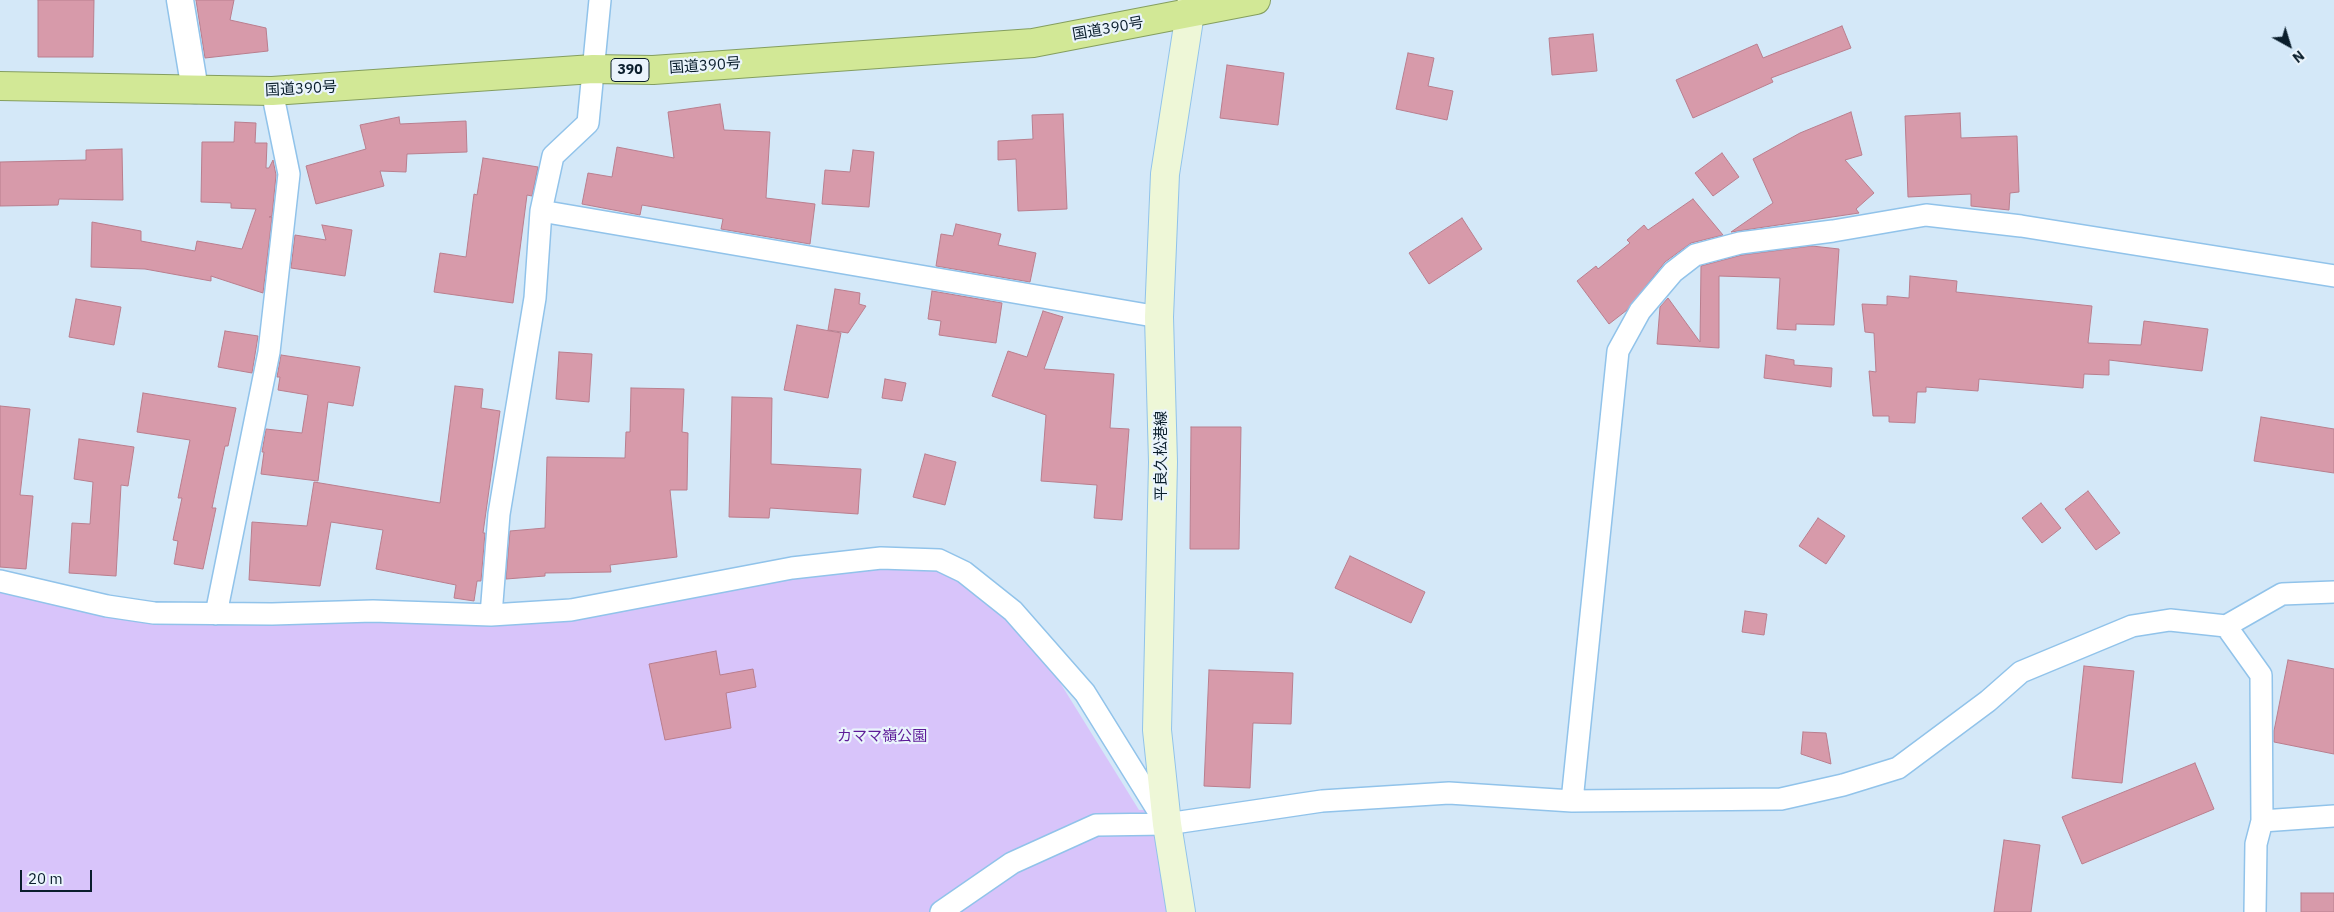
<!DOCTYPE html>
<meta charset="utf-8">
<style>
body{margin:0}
#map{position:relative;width:2334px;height:912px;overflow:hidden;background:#d4e8f8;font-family:"IBM Plex Sans",sans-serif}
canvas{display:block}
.north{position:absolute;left:2264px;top:20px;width:50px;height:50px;-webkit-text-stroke:4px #eaf4fc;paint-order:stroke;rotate:141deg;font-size:14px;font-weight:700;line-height:20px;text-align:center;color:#0a1e2c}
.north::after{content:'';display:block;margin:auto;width:18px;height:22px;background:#0a1e2c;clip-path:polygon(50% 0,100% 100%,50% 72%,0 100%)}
.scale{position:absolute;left:20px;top:870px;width:72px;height:22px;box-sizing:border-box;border:2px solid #0a1e2c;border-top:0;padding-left:6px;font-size:15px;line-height:18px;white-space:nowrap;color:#0a1e2c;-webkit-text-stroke:4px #eaf4fc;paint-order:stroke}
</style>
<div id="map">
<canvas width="2334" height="912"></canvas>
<div class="north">N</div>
<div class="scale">20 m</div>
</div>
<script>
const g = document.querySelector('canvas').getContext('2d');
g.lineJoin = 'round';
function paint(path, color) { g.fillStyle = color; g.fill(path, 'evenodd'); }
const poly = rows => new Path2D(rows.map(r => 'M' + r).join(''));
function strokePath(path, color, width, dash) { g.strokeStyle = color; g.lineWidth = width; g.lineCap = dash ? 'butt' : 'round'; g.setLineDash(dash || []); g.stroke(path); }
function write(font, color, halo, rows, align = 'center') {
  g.font = font + ' "IBM Plex Sans","Noto Sans JP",sans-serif'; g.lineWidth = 4.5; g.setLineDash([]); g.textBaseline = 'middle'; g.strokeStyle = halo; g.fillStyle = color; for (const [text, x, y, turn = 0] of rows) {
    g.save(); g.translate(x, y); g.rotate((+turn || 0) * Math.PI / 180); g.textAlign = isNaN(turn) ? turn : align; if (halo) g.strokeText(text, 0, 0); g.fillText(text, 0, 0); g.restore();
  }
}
const green = poly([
 [939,560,1020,618,1139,810,1165,809,1181,912,0,912,0,579,216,614,491,615]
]);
const building = poly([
 [38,0,94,0,93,57,38,57,38,0],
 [196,0,234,0,230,20,266,28,268,51,205,58,196,0],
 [1842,26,1851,48,1771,78,1773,82,1693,118,1676,80,1757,44,1763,58,1842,26],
 [1593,34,1597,71,1552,75,1549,38,1593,34],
 [1408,53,1434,58,1428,86,1453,91,1447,120,1396,109,1408,53],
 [1227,65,1284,73,1278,125,1220,118,1227,65],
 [720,104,724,130,770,132,766,198,815,204,810,244,721,229,723,219,642,205,640,215,582,204,588,173,612,177,617,147,674,158,668,112,720,104],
 [1851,112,1862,155,1845,160,1874,193,1856,209,1859,213,1731,232,1773,203,1753,159,1800,133,1851,112],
 [1960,113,1961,138,2017,136,2019,192,2010,193,2009,210,1971,206,1971,194,1908,197,1905,116,1960,113],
 [1063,114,1067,209,1018,211,1016,159,998,160,998,141,1033,139,1032,115,1063,114],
 [399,117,400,124,466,121,467,152,407,154,406,172,380,171,384,186,316,204,306,166,366,149,360,125,399,117],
 [235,122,256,123,255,143,267,143,266,168,269,168,273,160,276,175,272,216,269,217,272,217,263,293,211,276,211,281,145,269,91,267,92,222,141,231,141,241,195,251,197,241,242,249,256,209,231,208,231,203,201,202,202,142,234,142,235,122],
 [122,149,123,200,59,199,58,205,0,206,0,162,86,160,86,150,122,149],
 [853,150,874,152,869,207,822,204,825,170,850,172,853,150],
 [1722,153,1739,177,1713,196,1695,173,1722,153],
 [483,158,538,167,532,196,527,195,513,303,434,292,440,253,466,257,474,194,477,195,483,158],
 [1693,199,1723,235,1691,243,1665,262,1627,310,1609,324,1577,281,1596,266,1598,269,1630,243,1627,240,1644,225,1648,230,1693,199],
 [1462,218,1482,249,1429,284,1409,253,1462,218],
 [956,224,1001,234,998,245,1036,253,1030,282,936,266,941,234,953,236,956,224],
 [322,225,352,230,345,276,291,268,295,235,326,240,322,225],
 [1812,246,1839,249,1834,325,1796,324,1796,330,1777,329,1780,278,1719,276,1719,348,1657,344,1660,307,1668,298,1700,342,1701,266,1742,255,1812,246],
 [1910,276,1957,281,1956,292,2092,306,2088,343,2141,345,2144,321,2208,329,2202,371,2109,360,2109,375,2084,374,2083,388,1979,379,1978,391,1926,387,1926,392,1917,392,1915,423,1889,422,1889,416,1873,416,1869,371,1876,372,1874,333,1865,332,1862,304,1887,305,1887,296,1909,298,1910,276],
 [835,289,860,293,859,304,866,306,848,333,828,330,835,289],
 [932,291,1002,303,996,343,939,335,941,321,928,319,932,291],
 [76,299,121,307,114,345,69,337,76,299],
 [1043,311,1063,317,1044,369,1114,374,1110,428,1129,429,1122,520,1094,518,1097,485,1041,481,1046,415,992,396,1008,351,1027,357,1043,311],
 [797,325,841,333,828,398,784,390,797,325],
 [225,331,258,336,252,373,218,367,225,331],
 [559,352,592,354,589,402,556,399,559,352],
 [281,355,360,367,353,406,328,402,318,481,261,474,264,452,262,452,266,429,302,433,308,395,278,390,280,377,277,377,281,355],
 [1766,355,1794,360,1794,365,1832,368,1831,387,1764,378,1766,355],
 [885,379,906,383,902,401,882,398,885,379],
 [455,386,483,389,481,408,500,411,483,533,485,533,481,581,477,581,474,601,454,598,456,585,376,569,383,530,331,522,320,586,249,580,252,522,307,526,314,482,440,503,455,386],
 [631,388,684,389,682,432,688,433,687,490,670,490,677,557,610,565,611,572,545,573,545,576,506,579,510,531,545,528,547,457,625,458,626,432,630,432,631,388],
 [143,393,236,408,228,446,225,446,212,508,216,508,203,569,174,564,178,541,173,540,182,498,178,498,190,440,137,432,143,393],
 [732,397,772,398,771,464,861,469,858,514,770,508,769,518,729,517,732,397],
 [0,406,30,409,20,495,33,496,26,569,0,567,0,406],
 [2261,417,2334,429,2334,473,2254,461,2261,417],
 [1191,427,1241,427,1239,549,1190,549,1191,427],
 [79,439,134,447,128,486,121,485,116,576,69,573,72,523,90,524,93,482,74,479,79,439],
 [925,454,956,462,945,505,913,497,925,454],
 [2088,491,2120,533,2096,550,2065,509,2088,491],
 [2041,503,2061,528,2042,543,2022,518,2041,503],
 [1818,518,1845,536,1826,564,1799,546,1818,518],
 [1350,556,1425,592,1411,623,1335,588,1350,556],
 [1745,611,1767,614,1764,635,1742,632,1745,611],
 [716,651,720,675,753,669,756,687,726,693,731,728,665,740,649,664,716,651],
 [2288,660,2334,669,2334,754,2274,742,2274,731,2288,660],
 [2084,666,2134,671,2122,783,2072,778,2084,666],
 [1209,670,1293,673,1291,724,1253,723,1250,788,1204,786,1209,670],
 [1803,732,1826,733,1831,764,1801,754,1803,732],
 [2195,763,2214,809,2082,864,2062,817,2195,763],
 [2004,840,2040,845,2031,912,1994,912,2004,840],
 [2301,893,2334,893,2334,912,2301,912,2301,893]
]);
const minor = poly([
 [541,211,1159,317],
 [0,581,107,606,154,613,272,614,373,611,491,615,571,610,792,568,881,558,939,560,964,572,1013,611,1085,693,1165,822],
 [216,614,269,352,289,174,272,91],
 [491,615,499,514,535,298,541,211,553,156,588,123,600,0],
 [2226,626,2282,594,2334,592],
 [1572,801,1618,351,1640,311,1673,272,1695,255,1740,243,1833,231,1926,215,2021,226,2334,276],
 [2262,821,2334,816],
 [941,912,1012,863,1096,825,1167,824,1322,801,1449,793,1572,801,1781,799,1843,785,1898,768,1988,701,2021,672,2132,626,2170,620,2226,626,2261,675,2262,821,2256,844,2255,912]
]);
const tertiary = poly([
 [180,0,195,90]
]);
const secondary = poly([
 [1181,912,1167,824,1157,730,1163,462,1159,317,1165,174,1192,0]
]);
const trunk = poly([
 [0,86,272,91,593,69,653,70,1033,43,1256,0]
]);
const shields = [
 [630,70,38]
];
const shieldNames = [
 ["390",630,70]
];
const streetNames = [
 ["国道390号",1108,29,-10],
 ["国道390号",705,66,-4],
 ["国道390号",301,89,-3],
 ["平良久松港線",1162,456,-90]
];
const parkNames = [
 ["カママ嶺公園",882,737]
];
paint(green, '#d8c4fa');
paint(building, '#d79aaa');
strokePath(building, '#b97e8e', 1);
strokePath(minor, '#91c3ea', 24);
strokePath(tertiary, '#91c3ea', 29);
strokePath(secondary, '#91c3ea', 30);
strokePath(trunk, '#849e5f', 30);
strokePath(minor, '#fff', 21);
strokePath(tertiary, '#fff', 26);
strokePath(secondary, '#eef7d7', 28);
strokePath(trunk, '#d2e896', 28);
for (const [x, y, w] of shields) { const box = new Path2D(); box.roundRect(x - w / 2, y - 11.5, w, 23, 4); g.fillStyle = '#eaf4fc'; g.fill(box); strokePath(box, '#0a1e2c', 1); }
write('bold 14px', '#0a1e2c', null, shieldNames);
write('15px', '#0a1e2c', '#eaf4fc', streetNames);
write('15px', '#5d1c98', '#eaf4fc', parkNames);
</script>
